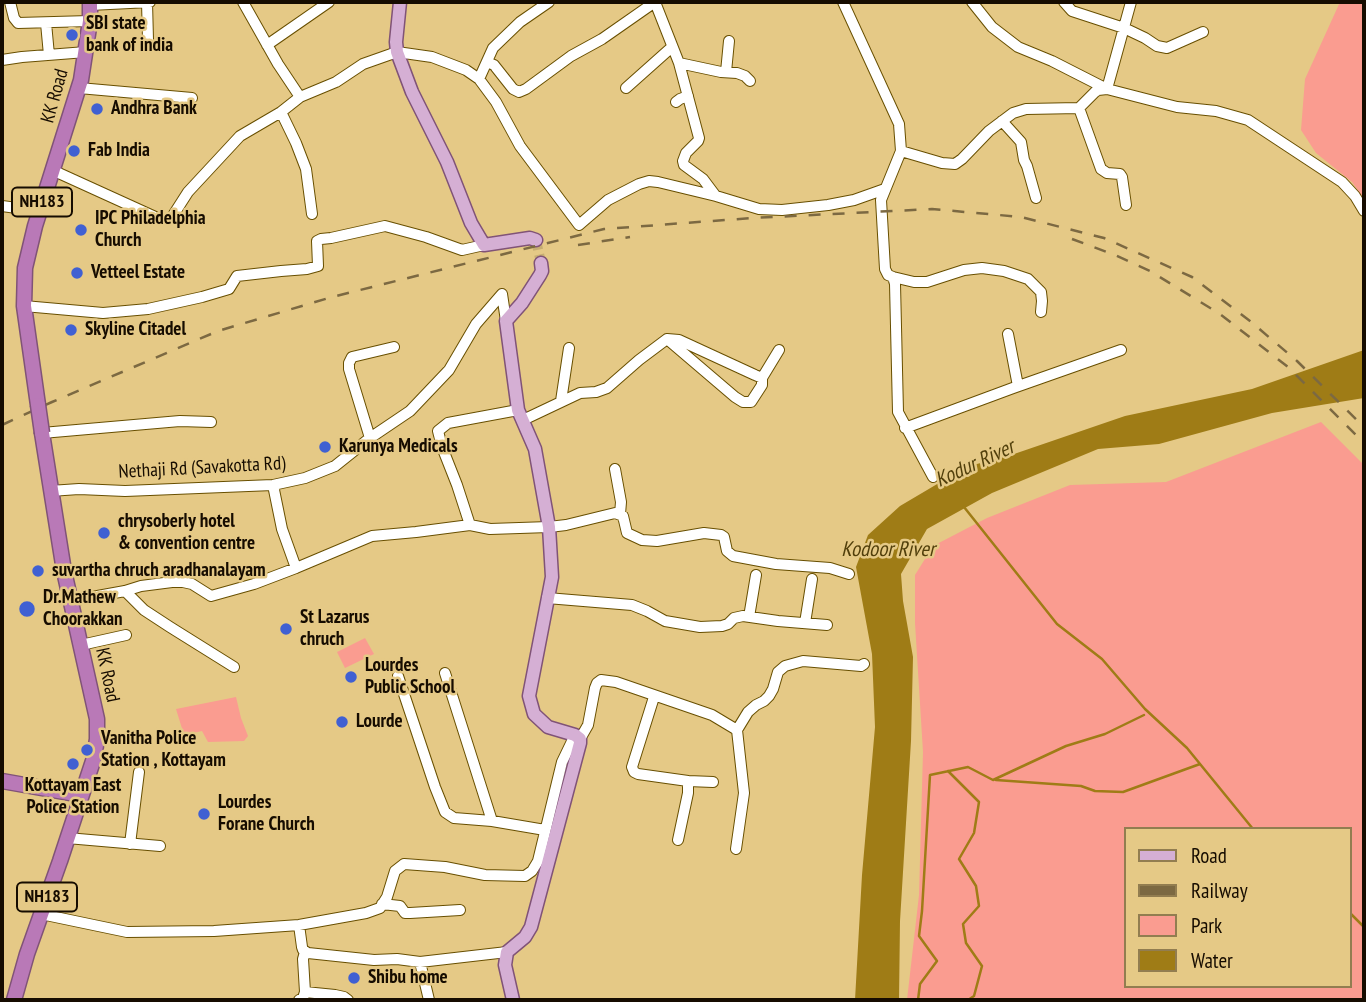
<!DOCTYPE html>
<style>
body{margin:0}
#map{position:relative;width:1366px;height:1002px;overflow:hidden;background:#e5c986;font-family:"PT Sans Narrow",sans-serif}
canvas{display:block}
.frame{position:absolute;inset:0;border:4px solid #160c00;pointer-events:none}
.legend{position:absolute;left:1124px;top:827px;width:228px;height:161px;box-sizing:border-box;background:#e5c986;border:2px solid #927d50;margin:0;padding:9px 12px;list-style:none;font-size:21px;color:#160c00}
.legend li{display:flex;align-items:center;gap:14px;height:35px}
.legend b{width:35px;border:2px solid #927d50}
</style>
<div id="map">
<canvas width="1366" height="1002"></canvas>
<div class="frame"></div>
<ul class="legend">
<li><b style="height:9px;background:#d5afd4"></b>Road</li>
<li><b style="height:9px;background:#7c6942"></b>Railway</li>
<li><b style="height:19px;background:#fa9c90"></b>Park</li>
<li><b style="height:19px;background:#9f7c16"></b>Water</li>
</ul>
</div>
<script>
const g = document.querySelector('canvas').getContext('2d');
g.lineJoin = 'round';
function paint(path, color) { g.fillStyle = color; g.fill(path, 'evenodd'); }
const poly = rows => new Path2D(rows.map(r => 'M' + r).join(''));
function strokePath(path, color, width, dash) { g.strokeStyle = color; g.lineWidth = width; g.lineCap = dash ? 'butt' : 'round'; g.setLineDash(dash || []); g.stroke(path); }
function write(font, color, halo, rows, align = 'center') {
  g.font = font + ' "PT Sans Narrow",sans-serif'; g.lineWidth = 5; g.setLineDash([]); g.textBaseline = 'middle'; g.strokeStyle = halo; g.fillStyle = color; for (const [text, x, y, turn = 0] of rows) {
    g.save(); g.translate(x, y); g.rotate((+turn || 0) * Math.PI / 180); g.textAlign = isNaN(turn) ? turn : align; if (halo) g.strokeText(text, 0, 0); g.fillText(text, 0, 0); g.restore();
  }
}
const green = poly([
 [1340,2,1364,2,1364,199,1352,182,1316,153,1301,130,1305,79],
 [1321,422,1364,465,1364,1000,907,1000,919,895,923,752,915,623,915,575,933,546,987,518,1070,485,1166,482],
 [1126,829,1350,829,1350,986,1126,986],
 [365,638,374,654,345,668,337,652],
 [236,697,241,718,248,736,244,741,208,742,202,731,184,735,176,709]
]);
const water = poly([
 [1364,350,1364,398,1272,413,1159,444,1098,449,992,493,927,529,901,574,903,601,913,657,911,741,900,921,899,1000,855,1000,862,875,875,727,872,654,856,567,868,535,900,506,966,467,1017,453,1125,416,1252,389]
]);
const stream = poly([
 [964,507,1057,624,1102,659,1145,709,1187,748,1253,829],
 [948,771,979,802,974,833,959,859,976,886,979,906,963,924,966,943,982,966,974,996,968,1000],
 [996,780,1081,786,1095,791,1123,792,1200,764],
 [1350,913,1364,927],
 [918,1000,920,984,937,961,919,936,922,911,930,775,968,767,993,780,1066,746,1105,734,1144,715]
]);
const minorTunnel = poly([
 [536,240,541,263]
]);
const minor = poly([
 [10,2,14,18,18,23,90,21],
 [147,2,148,40],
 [243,2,278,64,300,97],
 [655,2,679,63,699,138,698,141,686,153,683,161,684,165,703,179,715,195],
 [843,2,899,124,901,151,881,200,885,269,888,275,893,277,895,284,898,412,933,477],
 [972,2,992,27,1018,47,1052,61,1107,89,1131,2],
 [1064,2,1072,11,1124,28,1145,38,1157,46,1167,48,1203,32],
 [90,5,150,2],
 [46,23,49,55],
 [267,45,329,2],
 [2,60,22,57,86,52],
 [487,62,494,65,513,89,519,92,526,89,571,56,602,39,655,2],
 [679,63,721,72,737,73,745,76,750,81],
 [726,72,729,41],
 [479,79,493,48,520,22,549,2],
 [79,88,192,98],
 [626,88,672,47],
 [676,102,680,99,688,96],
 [1079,108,1101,169,1107,173,1120,174,1122,177,1126,205],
 [281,112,296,143,306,169,312,214],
 [1002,121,1021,142,1024,160,1027,166,1036,198],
 [901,151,942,163,955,164,962,159,989,131,1013,113,1026,109,1079,108,1095,92,1098,90,1107,89,1177,107,1216,111,1248,120,1342,182,1355,196,1364,211],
 [52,170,162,220,172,217,188,192,240,136,281,112,300,97,336,82,363,64,397,52,432,57,466,70,479,79,496,102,520,146,579,225,608,200,639,184,649,181,658,182,716,196,759,209,782,210,828,205,854,200,885,189],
 [2,206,39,211],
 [893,277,914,282,927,282,964,270,982,268,1004,271,1028,279,1041,292,1042,301,1041,312],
 [24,306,103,313,148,309,202,297,229,289,237,276,281,271,307,269,318,266,317,241,321,239,331,238,385,226,426,237,462,250,484,245],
 [1008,334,1018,386],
 [762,378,779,350],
 [561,401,569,348],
 [523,420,580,393,596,392,607,388,639,360,667,339,679,340,755,375,762,378,762,385,751,402,743,402,735,397,667,339],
 [905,428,1013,388,1121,350],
 [42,433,180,421,211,422],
 [370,438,349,369,349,363,352,357,394,347],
 [615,469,621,502,620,514],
 [273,485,282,529,296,568,372,536,416,532,470,525,490,529,549,527,566,525,615,513,623,516,627,533,642,540,657,541,704,533,721,535,724,537,727,551,733,556,776,564,830,568,849,574],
 [50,491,79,489,125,491,273,485,305,478,335,466,370,438,410,411,449,370,476,324,502,294,506,321],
 [470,525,457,485,442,447,438,431,448,423,518,410],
 [125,591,144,610,170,627,234,667],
 [547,598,632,605,647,611,665,621,700,627,722,626,728,624,734,618,743,616,778,621,827,625],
 [70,601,125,591,141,586,172,582,183,582,192,584,211,596,254,584,296,568],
 [749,617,756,575],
 [805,623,812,579],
 [81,645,126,635],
 [445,673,492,821,545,830],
 [398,676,435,787,445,812,454,818,492,821],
 [654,697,632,767,634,772,638,774,688,781,688,793,678,840],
 [580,739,588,725,595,688,597,683,601,680,616,682,712,715,737,730,748,712,756,705,764,701,769,696,773,689,778,672,785,666,803,661,861,666,864,664],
 [688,781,713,782],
 [67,838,160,846],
 [130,844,139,772],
 [736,849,744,793,737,730],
 [382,904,400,906,405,913,410,913,460,910],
 [41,914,127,932,214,931,299,925,366,913,380,908,387,897,395,871,404,864,445,867,485,875,525,876,532,871,538,861,562,762,575,735],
 [299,925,302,947,303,950,308,953,374,960,397,959,420,962,507,952],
 [420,962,429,1000],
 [305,992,335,995,344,997,348,1000],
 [299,1000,303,998,305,992,303,959,305,952]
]);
const major = poly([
 [400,2,396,42,397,52,412,92,447,162,471,223,484,245,530,238,536,240],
 [513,1000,505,965,507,952,525,937,531,927,580,743,580,739,575,735,548,727,534,714,529,696,552,577,549,527,535,449,518,410,506,321,522,303,540,275,542,271,541,263]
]);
const highway = poly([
 [38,405,24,306,25,268,35,226,81,80,90,21,90,2],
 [2,781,81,795],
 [14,1000,27,954,60,861,94,758,97,739,97,719,64,571,42,433]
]);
const rail = poly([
 [1072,239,1115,255,1150,271,1220,314,1288,367,1364,443],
 [578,245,630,237],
 [2,425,52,402,218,331,332,297,604,229,753,218,932,209,1021,217,1104,238,1192,277,1250,321,1297,361,1364,427]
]);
const highwayBridge = poly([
 [38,405,42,433]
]);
const markers = [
 [72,35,7,"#4060d2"],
 [97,109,7,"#4060d2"],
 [74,151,7,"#4060d2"],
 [81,230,7,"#4060d2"],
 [77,273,7,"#4060d2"],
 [71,330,7,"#4060d2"],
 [325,447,7,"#4060d2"],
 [104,533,7,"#4060d2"],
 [38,571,7,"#4060d2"],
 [27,609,9,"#4060d2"],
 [286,629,7,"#4060d2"],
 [351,677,7,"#4060d2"],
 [342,722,7,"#4060d2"],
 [87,750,7,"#4060d2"],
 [73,764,7,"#4060d2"],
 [204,814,7,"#4060d2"],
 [354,978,7,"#4060d2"]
];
const shields = [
 [42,202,60],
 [47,897,60]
];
const shieldNames = [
 ["NH183",42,202],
 ["NH183",47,897]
];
const poiNames = [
 ["SBI state",86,24],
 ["bank of india",86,46],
 ["Andhra Bank",111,109],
 ["Fab India",88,151],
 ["IPC Philadelphia",95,219],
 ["Church",95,241],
 ["Vetteel Estate",91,273],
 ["Skyline Citadel",85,330],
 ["Karunya Medicals",339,447],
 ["chrysoberly hotel",118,522],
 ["& convention centre",118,544],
 ["suvartha chruch aradhanalayam",52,571],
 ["Dr.Mathew",43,598],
 ["Choorakkan",43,620],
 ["St Lazarus",300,618],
 ["chruch",300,640],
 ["Lourdes",365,666],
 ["Public School",365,688],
 ["Lourde",356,722],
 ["Vanitha Police",101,739],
 ["Station , Kottayam",101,761],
 ["Kottayam East",73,786,"center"],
 ["Police Station",73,808,"center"],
 ["Lourdes",218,803],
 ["Forane Church",218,825],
 ["Shibu home",368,978]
];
const streetNames = [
 ["KK Road",55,96,-74],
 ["Nethaji Rd (Savakotta Rd)",202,468,-3],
 ["KK Road",107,675,78]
];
const waterNames = [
 ["Kodur River",975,464,-25],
 ["Kodoor River",888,550]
];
paint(green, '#fa9c90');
paint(water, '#9f7c16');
strokePath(stream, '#9f7c16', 2.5);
strokePath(minorTunnel, '#c6ad72', 10, [10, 5]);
strokePath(minor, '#684f00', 12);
strokePath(major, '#805377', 15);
strokePath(highway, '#805377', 17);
strokePath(minor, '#fff', 10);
strokePath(major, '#d5afd4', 12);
strokePath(highway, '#b979b7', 14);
strokePath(rail, '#7c6942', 2.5, [12, 12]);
strokePath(highwayBridge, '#805377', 17, []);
strokePath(highwayBridge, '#b979b7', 14);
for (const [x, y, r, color] of markers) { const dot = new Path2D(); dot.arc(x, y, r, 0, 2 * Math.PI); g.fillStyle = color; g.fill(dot); strokePath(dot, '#e5c986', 2.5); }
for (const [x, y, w] of shields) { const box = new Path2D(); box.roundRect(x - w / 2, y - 14.5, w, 29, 5); g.fillStyle = '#e5c986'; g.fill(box); strokePath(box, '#160c00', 2); }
write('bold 18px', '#160c00', null, shieldNames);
write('bold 19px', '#160c00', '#e5c986', poiNames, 'left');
write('19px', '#160c00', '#e5c986', streetNames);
write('italic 21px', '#513f0b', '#e5c986', waterNames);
</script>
